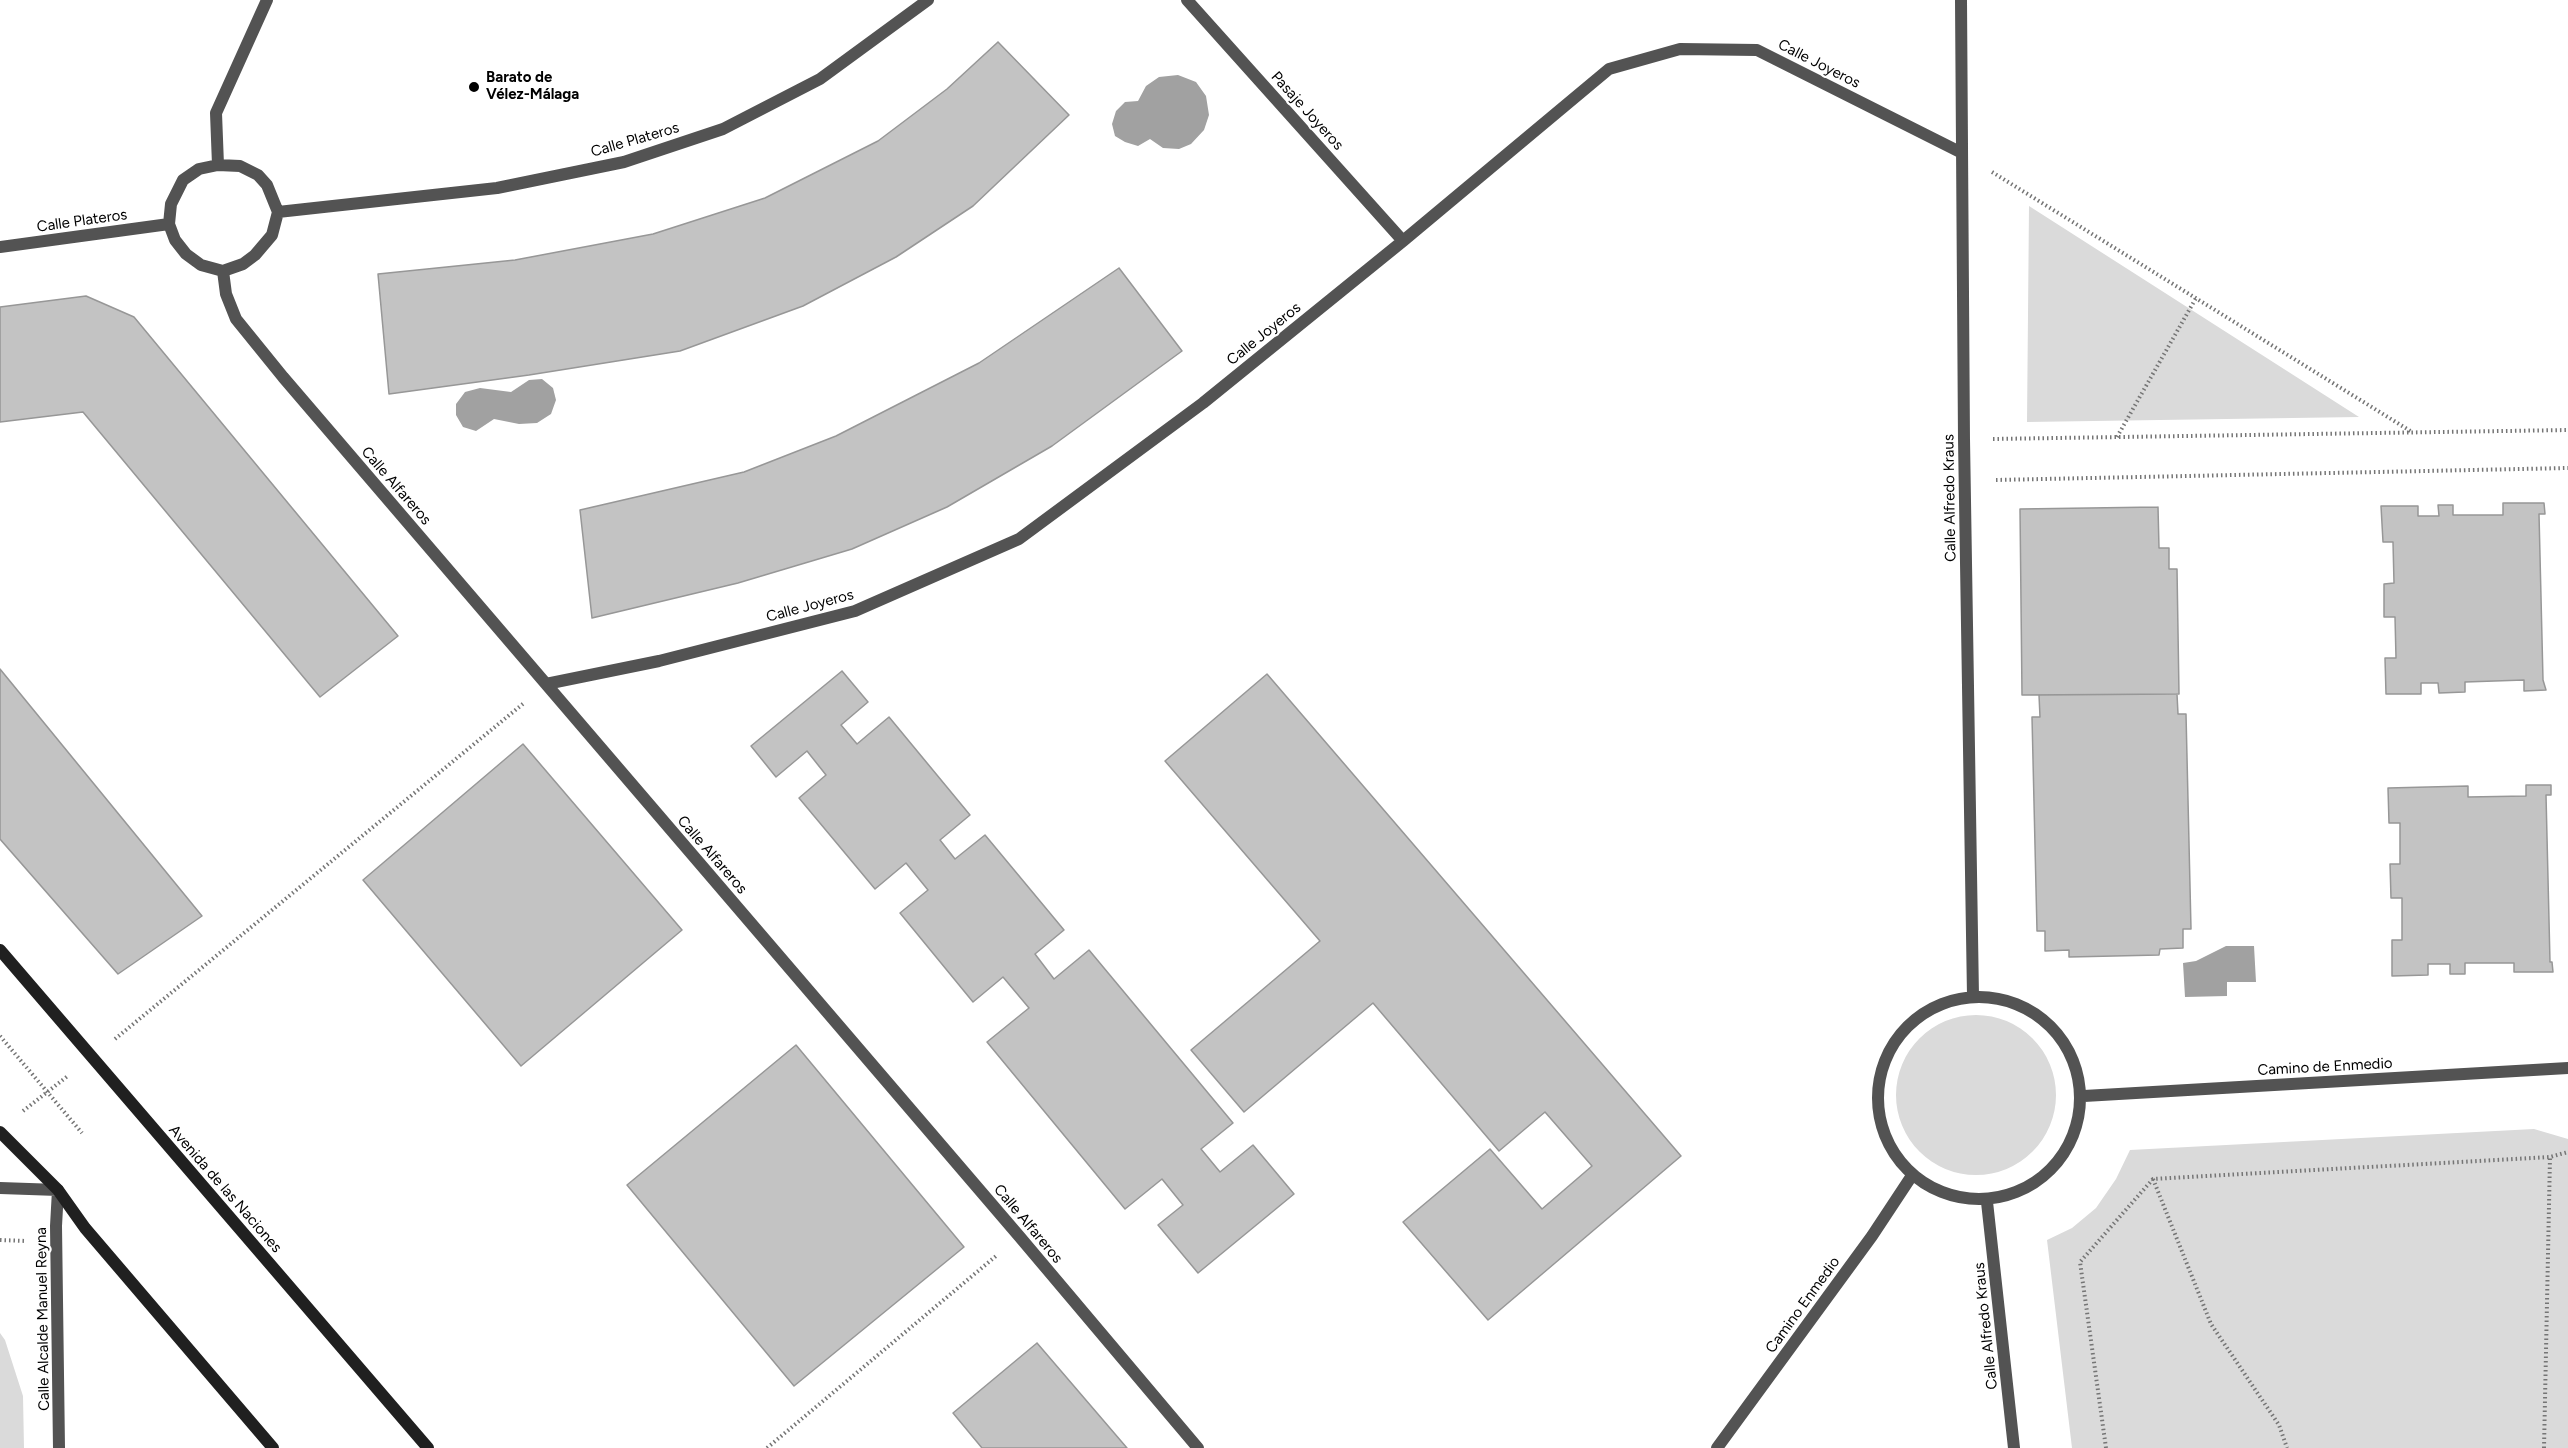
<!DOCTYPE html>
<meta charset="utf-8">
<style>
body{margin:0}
canvas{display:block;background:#fff}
</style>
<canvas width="2568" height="1448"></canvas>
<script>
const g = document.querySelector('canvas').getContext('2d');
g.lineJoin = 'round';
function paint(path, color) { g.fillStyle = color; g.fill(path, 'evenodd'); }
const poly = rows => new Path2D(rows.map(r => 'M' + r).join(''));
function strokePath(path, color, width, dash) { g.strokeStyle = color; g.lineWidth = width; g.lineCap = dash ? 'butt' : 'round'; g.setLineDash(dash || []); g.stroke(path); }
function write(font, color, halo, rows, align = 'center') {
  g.font = font + ' Figtree,sans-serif'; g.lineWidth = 4.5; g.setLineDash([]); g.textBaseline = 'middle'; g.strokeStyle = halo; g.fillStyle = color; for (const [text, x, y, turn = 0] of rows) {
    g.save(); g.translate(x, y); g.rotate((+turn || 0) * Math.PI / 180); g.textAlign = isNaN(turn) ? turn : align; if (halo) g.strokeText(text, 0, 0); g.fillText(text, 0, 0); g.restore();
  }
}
const green = poly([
 [2029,206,2359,417,2027,422],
 '1896 1095a80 80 0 1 1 160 0a80 80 0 1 1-160 0Z',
 [2534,1129,2568,1139,2568,1448,2072,1448,2047,1240,2072,1228,2096,1208,2116,1179,2130,1150],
 [0,1333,5,1340,23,1396,24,1448,0,1448]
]);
const water = poly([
 [1178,75,1196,82,1206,96,1209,115,1204,130,1191,144,1179,149,1163,148,1150,139,1138,146,1125,142,1115,136,1112,124,1116,111,1125,102,1138,101,1146,86,1159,77],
 [542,379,553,388,556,400,551,414,537,423,519,424,494,419,476,431,463,427,456,415,456,404,465,392,480,388,511,392,529,380],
 [2226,946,2254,946,2256,982,2227,982,2227,996,2185,997,2183,963,2196,961]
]);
const building = poly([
 [998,42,1069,115,973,206,896,257,803,306,680,351,529,375,389,394,378,274,515,260,653,234,765,198,878,141,947,89,998,42],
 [1119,268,1182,351,1052,446,947,507,852,549,738,583,592,618,580,510,744,472,836,436,979,363,1119,268],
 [86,296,134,317,398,636,320,697,83,412,0,422,0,307,86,296],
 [2503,503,2544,503,2545,514,2539,514,2543,680,2546,690,2524,691,2524,680,2465,682,2465,692,2439,693,2438,683,2421,683,2421,694,2386,694,2385,658,2396,658,2395,617,2384,617,2384,584,2394,583,2393,542,2383,542,2381,506,2418,506,2418,516,2439,516,2438,505,2453,505,2453,515,2503,515,2503,503],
 [2158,507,2159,548,2169,548,2169,569,2177,569,2179,694,2022,695,2020,509,2158,507],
 [0,669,202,916,118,974,0,839,0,669],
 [842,671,868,702,841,725,857,744,889,717,970,815,940,840,955,859,985,835,1064,930,1035,954,1054,979,1089,950,1233,1123,1201,1149,1220,1172,1253,1145,1294,1194,1198,1273,1158,1225,1183,1205,1162,1179,1125,1209,987,1042,1029,1008,1003,977,973,1002,900,913,928,890,906,863,875,889,799,798,826,775,807,751,776,777,751,746,842,671],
 [1267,674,1681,1156,1488,1320,1403,1222,1490,1149,1542,1209,1592,1166,1545,1112,1499,1151,1373,1003,1244,1112,1191,1050,1320,941,1165,761,1267,674],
 [2177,694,2178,714,2186,714,2191,929,2183,929,2183,948,2160,949,2159,955,2069,957,2069,950,2045,951,2045,931,2037,931,2032,717,2040,717,2039,695,2177,694],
 [523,744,682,930,521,1066,363,880,523,744],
 [2526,785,2551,785,2551,795,2546,795,2550,962,2552,962,2553,972,2514,972,2514,963,2465,963,2465,974,2450,974,2450,964,2428,964,2428,975,2392,976,2392,940,2402,940,2402,898,2391,898,2390,864,2400,864,2400,823,2389,823,2388,788,2468,786,2468,797,2526,796,2526,785],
 [796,1045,964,1247,794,1386,627,1185,796,1045],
 [1037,1343,1127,1448,982,1448,953,1413,1037,1343]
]);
const path = poly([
 [1992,172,2412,432],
 [2117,437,2196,298],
 [1993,439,2568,430],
 [1996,480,2568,468],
 [0,1036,82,1133],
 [115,1039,524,703],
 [23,1111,69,1075],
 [2153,1179,2211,1324,2279,1425,2287,1448],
 [0,1240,26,1241],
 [767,1448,996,1256],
 [2106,1448,2080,1262,2153,1179,2550,1157,2568,1152],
 [2544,1448,2550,1157]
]);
const street = poly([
 [1187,0,1403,241],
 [1961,0,1964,439,1973,996],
 [218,165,240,166,258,175,267,185,278,212,272,235,255,255,243,264,223,271,201,265,186,254,175,240,169,224,171,204,183,180,199,169,218,165],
 [218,165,216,113,267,0],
 [278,212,497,188,624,162,723,129,820,79,928,0],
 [0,247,169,224],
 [223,271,226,294,236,319,283,377,1019,1236,1198,1448],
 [546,684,659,661,855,611,1019,539,1203,403,1403,241,1609,69,1680,49,1757,50,1962,153],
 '1878 1098a101 101 0 1 1 202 0a101 101 0 1 1-202 0Z',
 [2084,1096,2568,1068],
 [0,1188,58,1190,56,1226,59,1448],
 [1987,1202,2014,1448],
 [1717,1448,1872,1236,1911,1177]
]);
const secondary = poly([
 [0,950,428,1448],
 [0,1132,58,1190,85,1228,273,1448]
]);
const markers = [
 [474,87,6,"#000"]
];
const streetNames = [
 ["Calle Joyeros",1819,64,27],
 ["Pasaje Joyeros",1307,111,48],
 ["Calle Plateros",635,140,-16],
 ["Calle Plateros",82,221,-8],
 ["Calle Joyeros",1264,334,-39],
 ["Calle Alfareros",396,486,49],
 ["Calle Alfredo Kraus",1950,498,-91],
 ["Calle Joyeros",810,606,-15],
 ["Calle Alfareros",712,855,49],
 ["Camino de Enmedio",2325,1067,-3],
 ["Avenida de las Naciones",225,1189,49],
 ["Calle Alfareros",1028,1224,50],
 ["Camino Enmedio",1803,1305,-54],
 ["Calle Alcalde Manuel Reyna",43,1319,-91],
 ["Calle Alfredo Kraus",1986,1326,-96]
];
const poiNames = [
 ["Barato de",486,78],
 ["Vélez-Málaga",486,95]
];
paint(green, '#dadada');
paint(water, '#a1a1a1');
paint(building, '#c3c3c3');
strokePath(building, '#979797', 1.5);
strokePath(path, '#757575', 4, [1.5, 3]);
strokePath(street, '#535353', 12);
strokePath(secondary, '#202020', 12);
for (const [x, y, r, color] of markers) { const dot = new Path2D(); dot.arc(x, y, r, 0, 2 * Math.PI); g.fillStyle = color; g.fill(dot); strokePath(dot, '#fff', 2); }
write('15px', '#000', '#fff', streetNames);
write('bold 15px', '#000', '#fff', poiNames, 'left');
</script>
